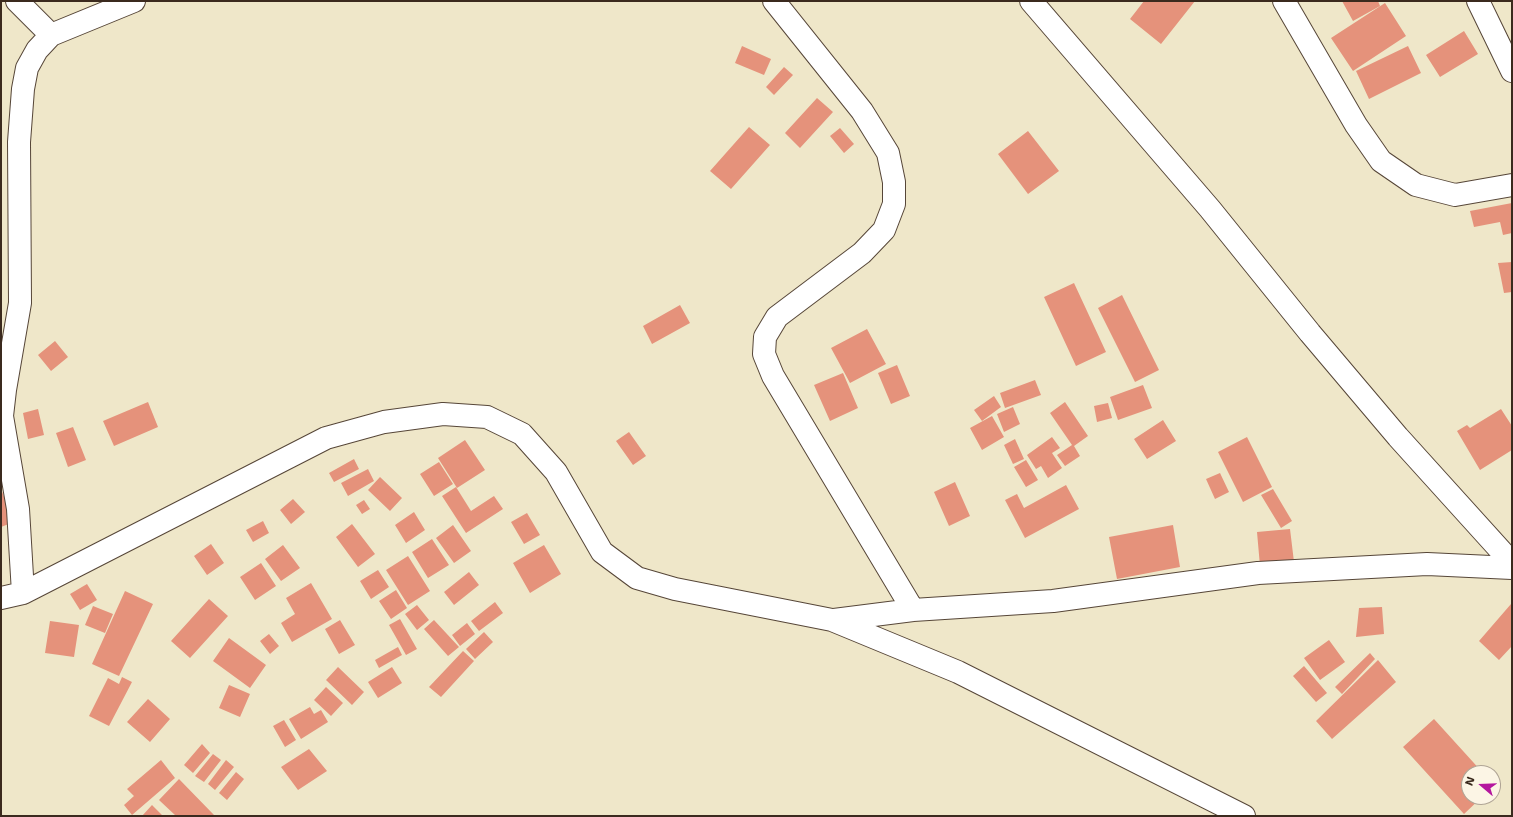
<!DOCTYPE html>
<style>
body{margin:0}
#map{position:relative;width:1513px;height:817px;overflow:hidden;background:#efe7c9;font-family:"Shantell Sans",sans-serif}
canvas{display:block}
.frame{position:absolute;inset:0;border:2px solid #3b2a1e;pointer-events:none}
.north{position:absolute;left:1461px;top:765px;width:40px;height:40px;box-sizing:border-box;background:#fcf5e5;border:1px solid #afa495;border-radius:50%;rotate:289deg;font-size:11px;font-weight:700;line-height:16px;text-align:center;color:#3b2a1e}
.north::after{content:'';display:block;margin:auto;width:14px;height:18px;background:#b5179e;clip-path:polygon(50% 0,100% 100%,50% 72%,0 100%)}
</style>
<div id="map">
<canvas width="1513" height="817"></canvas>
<div class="frame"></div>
<div class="north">N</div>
</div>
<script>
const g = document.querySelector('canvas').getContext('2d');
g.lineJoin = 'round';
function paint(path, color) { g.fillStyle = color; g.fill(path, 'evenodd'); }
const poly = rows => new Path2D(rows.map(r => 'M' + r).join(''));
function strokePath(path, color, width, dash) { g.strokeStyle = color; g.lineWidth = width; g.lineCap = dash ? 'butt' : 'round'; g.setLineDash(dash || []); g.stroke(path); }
const building = poly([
 [1144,1,1195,1,1161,44,1130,19],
 [1342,1,1378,1,1380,6,1353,21],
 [1385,3,1406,36,1353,71,1331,38],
 [1464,31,1478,54,1440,77,1426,55],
 [742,46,771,59,764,75,735,63],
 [1408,46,1421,73,1369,99,1356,71],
 [784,67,793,75,774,95,766,87],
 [817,98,833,112,800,148,785,133],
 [749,127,770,145,731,189,710,171],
 [840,128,854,144,844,153,830,136],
 [1028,131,1059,171,1028,194,998,154],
 [1512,203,1512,233,1503,235,1500,222,1474,227,1470,211],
 [1512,262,1512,292,1504,293,1498,263],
 [1074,283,1106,352,1076,366,1044,297],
 [1122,295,1159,370,1135,382,1098,308],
 [680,305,690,323,652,344,643,326],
 [867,329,886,364,850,383,831,348],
 [55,341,68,357,51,371,38,355],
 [897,365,910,396,891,404,878,373],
 [843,373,858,408,830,421,814,385],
 [1035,380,1041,395,1005,408,1000,393],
 [1143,385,1152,408,1118,420,1110,397],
 [994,396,1001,407,982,421,974,410],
 [148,402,158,427,114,446,103,421],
 [1065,402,1088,436,1074,446,1080,456,1065,466,1057,455,1072,445,1050,413],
 [1108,403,1112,418,1097,422,1094,406],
 [1013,407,1020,424,1004,432,997,414],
 [38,409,44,435,28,439,23,413],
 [1501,409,1512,426,1512,450,1480,470,1457,431,1467,425,1470,428],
 [992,416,1004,437,982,450,970,428],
 [1163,420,1176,441,1147,459,1134,439],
 [73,427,86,460,68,467,56,433],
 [629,432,646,456,633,465,616,441],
 [1052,437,1060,448,1052,453,1062,468,1048,478,1041,466,1036,469,1027,455],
 [1247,437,1272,487,1243,502,1218,452],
 [1015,439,1024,459,1013,464,1004,445],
 [465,440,485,470,457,488,438,458],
 [354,459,359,469,334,482,329,473],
 [1026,460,1038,480,1026,487,1014,467],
 [439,462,453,484,434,496,420,474],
 [368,469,374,481,348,496,341,483],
 [1220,473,1229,492,1215,499,1206,479],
 [380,477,402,498,390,511,368,490],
 [955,482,970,516,949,526,934,492],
 [1066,485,1079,509,1025,538,1005,500,1017,494,1024,508],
 [456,487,471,511,494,496,503,509,466,533,442,496],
 [1,489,14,522,1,527],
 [1273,489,1292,521,1281,528,1261,495],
 [293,499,305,512,291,524,280,510],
 [364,500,370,509,362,514,356,505],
 [414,512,425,530,406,543,395,525],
 [527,513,540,535,524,544,511,522],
 [263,521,269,533,253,542,246,530],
 [352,524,375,554,358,567,336,537],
 [453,525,471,551,454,563,436,538],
 [1173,525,1180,567,1117,579,1109,537],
 [1290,529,1294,562,1260,566,1257,532],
 [432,539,449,565,428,578,412,552],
 [211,544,224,563,207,575,194,556],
 [283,545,300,568,281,581,265,559],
 [544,545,561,574,530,593,513,563],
 [408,556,430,591,408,605,386,570],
 [261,563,276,586,255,600,240,577],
 [378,570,389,587,371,599,360,581],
 [469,572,479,585,454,605,444,592],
 [311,583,332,619,292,642,281,623,295,614,286,598],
 [87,584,97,600,80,610,70,594],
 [396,590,407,608,391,619,379,601],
 [125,591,153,604,119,676,92,664],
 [209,599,228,616,190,658,171,641],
 [495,602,503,613,479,631,471,621],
 [1511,604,1512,646,1499,660,1479,641],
 [417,605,429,620,417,630,405,614],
 [93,606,113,614,105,633,85,625],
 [1382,607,1384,634,1356,637,1359,608],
 [400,619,417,649,406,655,389,625],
 [340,620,355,645,339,654,325,629],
 [434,620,459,647,448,656,424,629],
 [50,621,79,625,74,657,45,653],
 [467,623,475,634,460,646,452,635],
 [484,632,493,642,475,659,466,649],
 [269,634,279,646,270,654,260,641],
 [229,638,266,665,250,688,213,661],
 [1329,640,1345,662,1320,680,1304,658],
 [398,647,402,655,379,668,375,660],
 [463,651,474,661,441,697,429,687],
 [1370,653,1375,659,1342,694,1335,687],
 [1378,660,1396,682,1332,739,1316,721],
 [1304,666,1327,693,1316,702,1293,676],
 [338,667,364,692,352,705,326,680],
 [392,667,402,683,378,698,368,682],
 [122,677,132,682,109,726,89,716,108,678,119,684],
 [229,685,250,694,240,717,219,708],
 [326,687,343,703,331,716,314,700],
 [148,699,170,719,150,742,127,722],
 [310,707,314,714,321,710,328,722,301,739,289,719],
 [1434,719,1483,773,1469,773,1469,797,1482,797,1464,814,1403,747],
 [284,720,296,740,285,747,273,726],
 [202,744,210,753,193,773,184,765],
 [309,749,327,771,298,790,281,767],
 [213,754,221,760,204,782,195,776],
 [161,760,175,778,132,815,124,805,134,796,127,789],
 [226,760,234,767,215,790,208,784],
 [236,772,244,779,227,800,219,793],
 [179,779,214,815,213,816,176,816,159,800],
 [152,805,163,816,142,816]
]);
const minor = poly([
 [17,1,51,35],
 [774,1,862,111,888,153,894,182,894,204,884,230,862,253,777,317,765,337,764,354,773,376,913,610],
 [1031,1,1210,209,1310,333,1398,437,1512,563],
 [1284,1,1356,125,1381,161,1416,185,1455,195,1512,185],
 [1478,1,1512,71],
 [23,593,18,509,2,416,5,390,20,303,19,142,23,89,27,68,37,50,51,35,134,1],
 [1,598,23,593,326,438,384,422,443,414,487,417,522,434,556,472,602,552,637,578,675,589,832,620,958,672,1244,816],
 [834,620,913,610,1053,601,1258,573,1427,564,1512,568]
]);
paint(building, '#e5927b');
strokePath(minor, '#564638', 24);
strokePath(minor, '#fff', 22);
</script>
